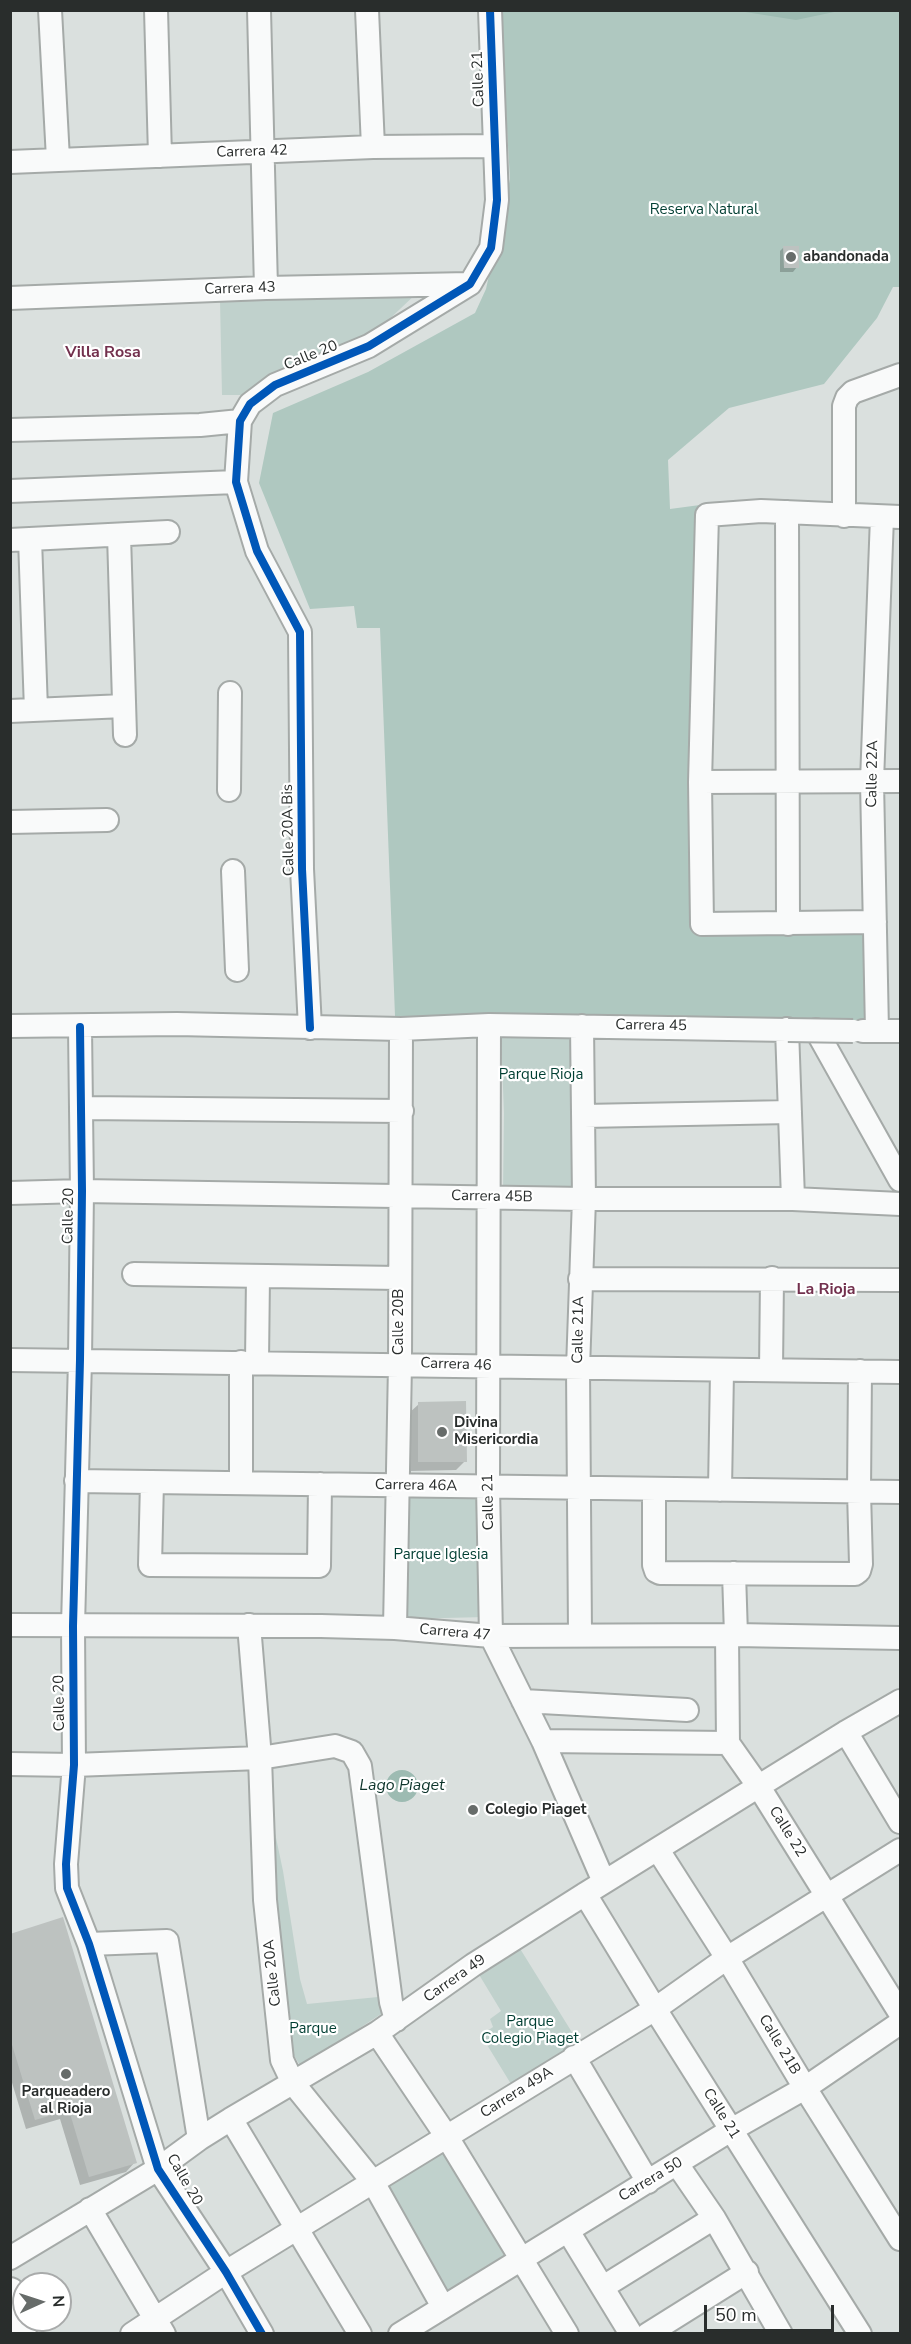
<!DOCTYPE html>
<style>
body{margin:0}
#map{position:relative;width:911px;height:2344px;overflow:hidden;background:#dae0de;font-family:"Nunito Sans",sans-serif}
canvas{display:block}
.frame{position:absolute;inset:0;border:12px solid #292d2c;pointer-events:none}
.north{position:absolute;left:12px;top:2272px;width:60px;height:60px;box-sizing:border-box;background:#fff;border:2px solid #a9abab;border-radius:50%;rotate:87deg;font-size:16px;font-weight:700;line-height:24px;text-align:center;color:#292d2c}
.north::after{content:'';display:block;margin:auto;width:21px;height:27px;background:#676c6a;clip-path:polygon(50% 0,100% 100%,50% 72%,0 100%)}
.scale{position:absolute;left:704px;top:2305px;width:130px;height:27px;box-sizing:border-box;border:3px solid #292d2c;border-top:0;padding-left:8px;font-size:18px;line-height:21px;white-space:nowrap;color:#292d2c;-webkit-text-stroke:4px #fff;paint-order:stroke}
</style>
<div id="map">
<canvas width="911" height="2344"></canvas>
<div class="frame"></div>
<div class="north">N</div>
<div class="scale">50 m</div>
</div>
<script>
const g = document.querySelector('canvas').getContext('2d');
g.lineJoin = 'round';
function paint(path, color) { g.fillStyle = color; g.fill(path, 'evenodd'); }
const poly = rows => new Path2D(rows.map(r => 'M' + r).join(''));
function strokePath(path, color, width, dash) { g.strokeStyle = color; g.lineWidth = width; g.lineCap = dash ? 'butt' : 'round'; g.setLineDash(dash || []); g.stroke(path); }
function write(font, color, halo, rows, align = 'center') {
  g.font = font + ' "Nunito Sans",sans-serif'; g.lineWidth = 4.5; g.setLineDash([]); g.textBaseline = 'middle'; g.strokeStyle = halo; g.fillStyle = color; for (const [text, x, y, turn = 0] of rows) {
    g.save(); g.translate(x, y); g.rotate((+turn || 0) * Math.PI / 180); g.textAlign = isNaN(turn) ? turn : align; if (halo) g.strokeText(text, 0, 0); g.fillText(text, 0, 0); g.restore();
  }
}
const green = poly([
 [418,292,381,327,347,346,247,395,222,395,220,300],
 [577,1036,581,1191,503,1191,504,1113,501,1038],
 [399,1493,480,1493,486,1617,402,1619],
 [263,1776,283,1871,300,1979,307,2004,378,1997,384,2012,301,2067,290,2049],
 [519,1947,578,2042,511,2084,481,2035,493,2027,490,2019,501,2011,478,1973],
 [447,2145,514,2254,443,2299,380,2185]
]);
const forest = poly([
 [500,11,900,11,900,287,893,287,877,318,824,384,729,408,668,460,670,509,700,505,695,935,863,933,867,1020,395,1016,380,628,357,628,354,606,310,609,259,483,273,413,368,372,475,313,486,289,510,179]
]);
const water = poly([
 [739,11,839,11,796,20],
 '386 1786a16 16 0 1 1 32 0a16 16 0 1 1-32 0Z'
]);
const shadow = poly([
 [784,247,797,267,793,272,780,272,780,251],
 [419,1404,465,1461,456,1470,410,1471,409,1413],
 [10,1935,135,2162,126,2172,80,2185,60,2119,26,2129,10,2076]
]);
const building = poly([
 [783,246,799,246,799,268,784,268],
 [466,1401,467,1462,418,1462,418,1402],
 [63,1917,137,2163,89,2177,69,2110,35,2120,10,2038,10,1934]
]);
const minor = poly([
 [50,10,58,159],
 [156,10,160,156],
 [259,10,266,288],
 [367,10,373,147],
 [10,162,373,147,494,146],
 [10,298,266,288,469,284],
 [10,430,200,425,240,421],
 [10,491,236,482],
 [787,512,788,924],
 [844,516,844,406,847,398,853,392,900,375],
 [119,535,125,735],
 [30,539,36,710],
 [10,540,168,532],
 [10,711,124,706],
 [700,782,900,781],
 [229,790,230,693],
 [10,822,107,820],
 [233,871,237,970],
 [875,922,702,924,700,782,707,515,761,511,900,517],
 [489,1025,488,1487,491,1636,543,1741,604,1882],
 [10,1026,177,1024,401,1029,400,1364,395,1628],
 [80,1027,82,1191,80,1360,73,1626,74,1765,66,1864,67,1888,89,1944,158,2169,226,2272,262,2334],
 [310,1028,302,869,300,632,257,551,236,482,240,421,250,404,275,385,369,346,470,284,491,248,497,200,490,10],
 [401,1029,489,1025,788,1030],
 [787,1029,793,1199],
 [816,1030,900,1180],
 [863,1031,900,1031],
 [877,1031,872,781,882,517],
 [82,1108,402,1111],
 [584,1116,790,1112],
 [10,1193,82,1191,584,1199,793,1199,900,1204],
 [134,1274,399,1278],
 [580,1279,900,1280],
 [10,1360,900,1372],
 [257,1362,258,1276],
 [771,1370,772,1278],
 [76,1481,900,1492],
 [152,1482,150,1565,319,1566,320,1484],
 [241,1483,241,1362],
 [654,1489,654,1565,656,1571,660,1573,855,1574,859,1571,861,1564,859,1492,860,1371],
 [720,1490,722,1371],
 [734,1573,736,1635],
 [10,1625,321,1626,395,1628,491,1636,736,1635,900,1638],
 [249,1625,260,1758,265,1900,282,2060,293,2083,373,2182,443,2307],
 [580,1634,578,1368,584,1199,582,1026],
 [727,1635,728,1743,759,1787,900,2013],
 [523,1701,687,1710],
 [846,1732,900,1822],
 [543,1741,728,1743],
 [10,1764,74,1765,260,1758,335,1746,352,1752,360,1766,391,2002,396,2020],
 [658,1850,727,1958,805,2088,900,2239],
 [585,1894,655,2009,860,2334],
 [89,1944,167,1941,199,2139],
 [377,2033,447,2137,567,2334],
 [574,2057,648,2182],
 [231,2119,360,2334],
 [677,2164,714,2218,781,2334],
 [90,2209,164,2334],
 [568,2231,631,2334],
 [10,2258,158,2169,199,2139,231,2119,377,2033,473,1965,585,1894,846,1732,900,1701],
 [603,2287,714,2218],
 [132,2334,226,2272,655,2009,727,1958,900,1850],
 [400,2334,731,2130,805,2088,900,2023],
 [648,2334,747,2272]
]);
const major = poly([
 [10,2292,22,2334]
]);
const minorBridge = poly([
 [788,1030,853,1031]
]);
const cycleway = poly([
 [80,1027,82,1191,80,1360,73,1626,74,1765,66,1864,67,1888,89,1944,158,2169,226,2272,262,2334],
 [310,1028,302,869,300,632,257,551,236,482,240,421,250,404,275,385,369,346,470,284,491,248,497,200,490,10]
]);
const markers = [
 [791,257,6,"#676c6a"],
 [442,1432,6,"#676c6a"],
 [473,1810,6,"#676c6a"],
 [66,2074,6,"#676c6a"]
];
const streetNames = [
 ["Calle 21",479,79,-92],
 ["Carrera 42",252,152,-2],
 ["Carrera 43",240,289,-2],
 ["Calle 20",311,356,-22],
 ["Calle 22A",873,774,-89],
 ["Calle 20A Bis",289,830,-91],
 ["Carrera 45",651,1026,1],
 ["Carrera 45B",492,1197,1],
 ["Calle 20",69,1216,-89],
 ["Calle 20B",399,1322,-90],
 ["Calle 21A",579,1330,-89],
 ["Carrera 46",456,1365,2],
 ["Carrera 46A",416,1486,1],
 ["Calle 21",489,1502,-91],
 ["Carrera 47",455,1633,5],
 ["Calle 20",60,1703,-91],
 ["Calle 22",787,1832,58],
 ["Calle 20A",273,1973,-96],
 ["Carrera 49",455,1979,-35],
 ["Calle 21B",779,2045,59],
 ["Carrera 49A",517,2093,-32],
 ["Calle 21",721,2114,58],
 ["Calle 20",184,2180,60],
 ["Carrera 50",651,2180,-31]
];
const parkNames = [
 ["Reserva Natural",704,210],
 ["Parque Rioja",541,1075],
 ["Parque Iglesia",441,1555],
 ["Parque",530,2022],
 ["Colegio Piaget",530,2039],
 ["Parque",313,2029]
];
const poiNames = [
 ["abandonada",803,257],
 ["Divina",454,1423],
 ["Misericordia",454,1440],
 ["Colegio Piaget",485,1810],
 ["Parqueadero",66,2092,"center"],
 ["al Rioja",66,2109,"center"]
];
const neighbourhoodNames = [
 ["Villa Rosa",103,353],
 ["La Rioja",826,1290]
];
const waterNames = [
 ["Lago Piaget",402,1786]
];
paint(green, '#c0d1cc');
paint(forest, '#afc8c0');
paint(water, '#9dbbb2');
paint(shadow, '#0003');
paint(building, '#bdc2c0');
strokePath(minor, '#a5aaa8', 26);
strokePath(major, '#a5aaa8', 32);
strokePath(minor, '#f9fafa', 22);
strokePath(major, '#f9fafa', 28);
strokePath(minorBridge, '#a5aaa8', 26, []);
strokePath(minorBridge, '#f9fafa', 22);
strokePath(cycleway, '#0057b8', 8);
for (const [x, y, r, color] of markers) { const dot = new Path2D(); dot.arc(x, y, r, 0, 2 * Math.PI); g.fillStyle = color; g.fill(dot); strokePath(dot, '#fff', 2); }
write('15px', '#292d2c', '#fff', streetNames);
write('15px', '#003e32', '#fff', parkNames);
write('bold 15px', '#292d2c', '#fff', poiNames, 'left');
write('bold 16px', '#72304d', '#fff', neighbourhoodNames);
write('italic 16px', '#0d342b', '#fff', waterNames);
</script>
